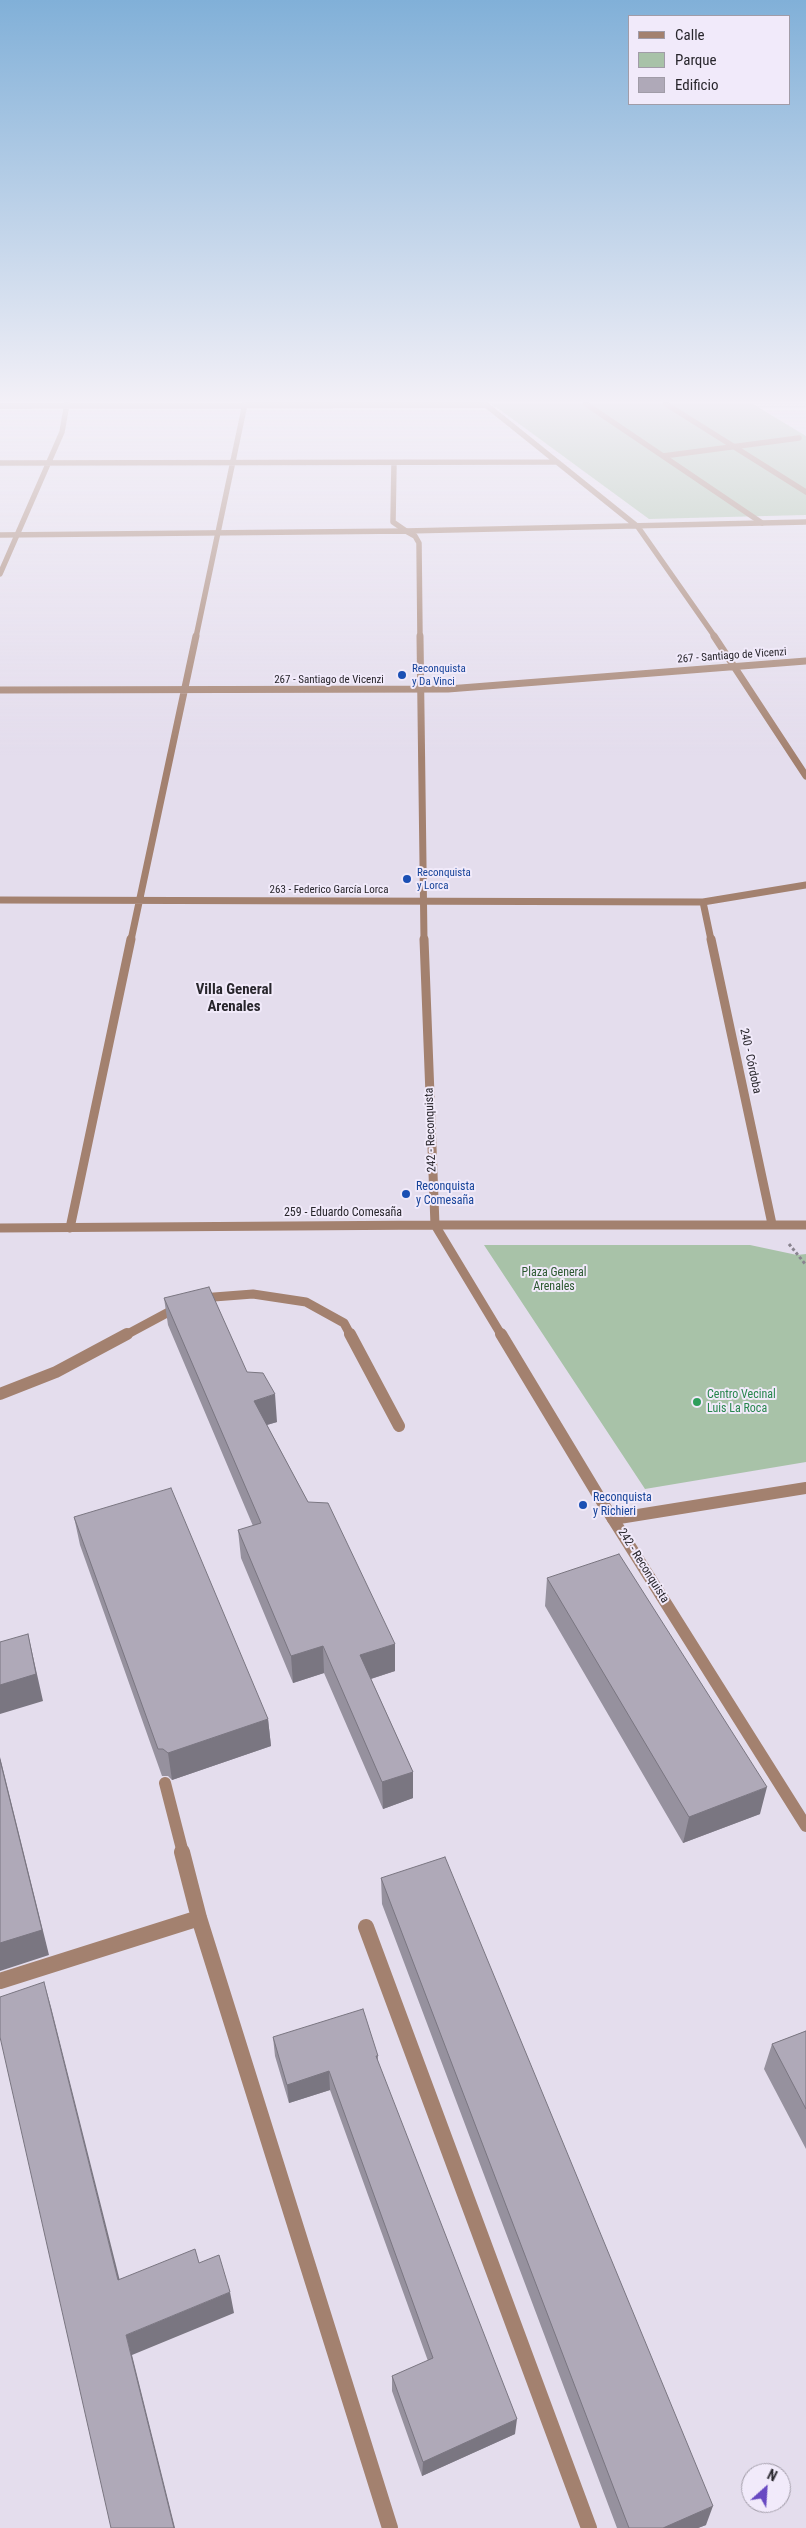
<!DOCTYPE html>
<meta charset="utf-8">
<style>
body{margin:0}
#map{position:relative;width:806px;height:2528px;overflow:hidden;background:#e4dded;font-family:"Roboto Condensed",sans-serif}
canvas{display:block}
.legend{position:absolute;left:628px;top:15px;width:162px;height:90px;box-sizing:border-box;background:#f1eafa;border:1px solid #a19ca8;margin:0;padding:6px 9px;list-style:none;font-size:15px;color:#28262c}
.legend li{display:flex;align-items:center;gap:10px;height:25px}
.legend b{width:25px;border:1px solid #a19ca8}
.north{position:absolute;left:741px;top:2463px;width:50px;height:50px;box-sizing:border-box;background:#f1eafa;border:1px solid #a19ca8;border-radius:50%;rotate:26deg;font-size:14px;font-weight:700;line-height:20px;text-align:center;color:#28262c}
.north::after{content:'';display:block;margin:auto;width:18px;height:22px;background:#6849c2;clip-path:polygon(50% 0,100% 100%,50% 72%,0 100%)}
</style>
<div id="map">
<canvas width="806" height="2528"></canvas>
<ul class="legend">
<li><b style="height:6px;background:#a3816f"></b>Calle</li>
<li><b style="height:14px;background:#a8c2a8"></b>Parque</li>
<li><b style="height:14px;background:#afa9b8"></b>Edificio</li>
</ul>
<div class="north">N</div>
</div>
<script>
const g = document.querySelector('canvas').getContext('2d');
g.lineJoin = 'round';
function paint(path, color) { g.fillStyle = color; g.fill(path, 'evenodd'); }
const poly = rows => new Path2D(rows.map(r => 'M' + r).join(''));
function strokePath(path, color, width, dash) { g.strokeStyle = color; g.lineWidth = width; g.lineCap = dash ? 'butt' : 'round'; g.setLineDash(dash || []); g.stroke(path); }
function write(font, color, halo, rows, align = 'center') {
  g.font = font + ' "Roboto Condensed",sans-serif'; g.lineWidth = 4; g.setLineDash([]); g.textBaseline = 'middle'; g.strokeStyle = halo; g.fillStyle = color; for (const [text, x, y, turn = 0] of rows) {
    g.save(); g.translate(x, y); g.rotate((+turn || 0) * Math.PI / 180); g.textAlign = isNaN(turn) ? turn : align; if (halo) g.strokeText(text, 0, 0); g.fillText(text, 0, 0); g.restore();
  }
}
const green = poly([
 [492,404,753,404,806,436,806,515,649,519],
 [484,1245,750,1245,797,1255,806,1254,806,1462,645,1489]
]);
const path = poly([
 [789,1244,806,1265]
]);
const serviceFar3 = poly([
 [586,404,762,523],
 [666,404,806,492],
 [663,456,799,438]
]);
const serviceFar2 = poly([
 [201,1298,253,1294,306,1302,344,1323,351,1336],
 [124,1336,178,1307]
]);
const serviceFar1 = poly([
 [350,1334,399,1426],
 [0,1394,56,1372,127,1334],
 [165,1783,183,1853]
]);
const service = poly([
 [182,1852,199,1918,390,2528],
 [366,1927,589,2528],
 [0,1981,199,1918]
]);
const minorFar3 = poly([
 [485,404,638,527,715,637],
 [0,406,486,405],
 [0,463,555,462],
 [394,463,393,522,406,531,806,522],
 [0,574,62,432,67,404],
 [196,637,245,404]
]);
const minorFar2 = poly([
 [714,636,806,776],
 [0,690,448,689,806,661],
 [0,900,703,902,806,885],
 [703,902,711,940],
 [131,940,196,636]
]);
const minorFar1 = poly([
 [711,939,772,1224],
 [435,1225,806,1225],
 [70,1228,131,939]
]);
const minor = poly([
 [613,1519,806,1488]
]);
const tertiaryFar3 = poly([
 [0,535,406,531,415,536,419,543,420,637]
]);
const tertiaryFar2 = poly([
 [420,636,424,940]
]);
const tertiaryFar1 = poly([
 [424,939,435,1225,502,1336],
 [0,1228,435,1225]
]);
const tertiary = poly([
 [501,1334,601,1500,806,1826]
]);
const wall = poly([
 [164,1298,247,1372,277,1422,267,1425,308,1502,395,1644,395,1671,371,1679,413,1772,413,1798,383,1809,324,1673,293,1683,241,1558,238,1530,253,1526,168,1325],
 [74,1517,268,1719,271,1746,172,1780,168,1776,162,1776,80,1545],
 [547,1578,760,1814,683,1843,545,1606],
 [381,1878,706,2525,698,2528,617,2528,382,1904],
 [806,2031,806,2149,764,2069,772,2044],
 [273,2037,378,2056,378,2063,515,2434,422,2476,392,2391,392,2376,428,2361,330,2090,289,2103,275,2056]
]);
const shadedWall = poly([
 [275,1394,277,1422,256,1428,254,1401],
 [28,1634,43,1701,0,1714,0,1685],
 [395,1644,395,1671,361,1682,360,1655],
 [323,1646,324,1673,293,1683,291,1656],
 [268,1719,271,1746,172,1780,168,1753],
 [0,1757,49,1955,0,1971],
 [413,1772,413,1798,383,1809,382,1782],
 [767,1787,760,1814,683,1843,689,1817],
 [44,1982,51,2007,125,2301,118,2280],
 [329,2071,330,2090,289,2103,287,2085],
 [230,2292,234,2313,132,2355,175,2528,174,2528,126,2335],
 [517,2419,515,2434,422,2476,423,2462],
 [713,2506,706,2525,698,2528,663,2528]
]);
const building = poly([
 [209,1287,247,1372,263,1373,275,1394,254,1401,308,1502,328,1503,395,1644,360,1655,413,1772,382,1782,323,1646,291,1656,238,1530,261,1523,164,1298,209,1287],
 [171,1488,268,1719,168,1753,163,1749,158,1749,74,1517,171,1488],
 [619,1554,767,1787,689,1817,547,1578,619,1554],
 [28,1634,36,1674,0,1685,0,1642,28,1634],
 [0,1760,42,1930,0,1943,0,1760],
 [445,1857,713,2506,663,2528,629,2528,381,1878,445,1857],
 [44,1982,118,2280,195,2249,199,2263,219,2255,230,2292,126,2335,174,2528,111,2528,0,2037,0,1997,44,1982],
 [363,2009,378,2056,376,2056,517,2419,423,2462,392,2376,433,2358,329,2071,287,2085,273,2037,363,2009],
 [806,2031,806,2109,772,2044,806,2031]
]);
const markers = [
 [402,675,5,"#1a4fb4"],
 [407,879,5,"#1a4fb4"],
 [406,1194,5,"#1a4fb4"],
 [697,1402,5,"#2e9e5b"],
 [583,1505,5,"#1a4fb4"]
];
const farStreetnames = [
 ["267 - Santiago de Vicenzi",732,656,-4],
 ["267 - Santiago de Vicenzi",329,680],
 ["263 - Federico García Lorca",329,890]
];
const farTransitnames = [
 ["Reconquista",412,669],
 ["y Da Vinci",412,682],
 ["Reconquista",417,873],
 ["y Lorca",417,886]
];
const streetNames = [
 ["240 - Córdoba",750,1061,78],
 ["242 - Reconquista",431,1130,-92],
 ["259 - Eduardo Comesaña",343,1213],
 ["242 - Reconquista",643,1566,58]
];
const transitNames = [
 ["Reconquista",416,1187],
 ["y Comesaña",416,1201],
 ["Reconquista",593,1498],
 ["y Richieri",593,1512]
];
const parkNames = [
 ["Plaza General",554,1273],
 ["Arenales",554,1287]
];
const leisureNames = [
 ["Centro Vecinal",707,1395],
 ["Luis La Roca",707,1409]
];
const quarterNames = [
 ["Villa General",234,990],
 ["Arenales",234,1007]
];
paint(green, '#a8c2a8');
strokePath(path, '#89848f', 3, [3, 2.5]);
strokePath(serviceFar3, '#a3816f', 5.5);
strokePath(serviceFar2, '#a3816f', 9);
strokePath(serviceFar1, '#a3816f', 12);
strokePath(service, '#a3816f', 16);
strokePath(minorFar3, '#a3816f', 5.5);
strokePath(minorFar2, '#a3816f', 7);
strokePath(minorFar1, '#a3816f', 9);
strokePath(minor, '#a3816f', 12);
strokePath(tertiaryFar3, '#a3816f', 5.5);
strokePath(tertiaryFar2, '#a3816f', 7);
strokePath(tertiaryFar1, '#a3816f', 9);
strokePath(tertiary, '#a3816f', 12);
paint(wall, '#96919e');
paint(shadedWall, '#7a7681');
paint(building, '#afa9b8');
strokePath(building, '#7a7681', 1);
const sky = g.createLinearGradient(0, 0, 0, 758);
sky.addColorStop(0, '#81b0d8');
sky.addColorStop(0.53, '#f3f0f7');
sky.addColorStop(1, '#f3f0f700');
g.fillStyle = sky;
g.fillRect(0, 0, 806, 758);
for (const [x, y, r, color] of markers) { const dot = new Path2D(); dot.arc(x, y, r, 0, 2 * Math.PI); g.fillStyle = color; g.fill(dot); strokePath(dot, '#f1eafa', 2); }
write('11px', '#28262c', '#f1eafa', farStreetnames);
write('11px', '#164399', '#f1eafa', farTransitnames, 'left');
write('12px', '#28262c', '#f1eafa', streetNames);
write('12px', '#164399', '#f1eafa', transitNames, 'left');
write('12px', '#2b5830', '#f1eafa', parkNames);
write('12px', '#27864d', '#f1eafa', leisureNames, 'left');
write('bold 15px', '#28262c', '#f1eafa', quarterNames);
</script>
